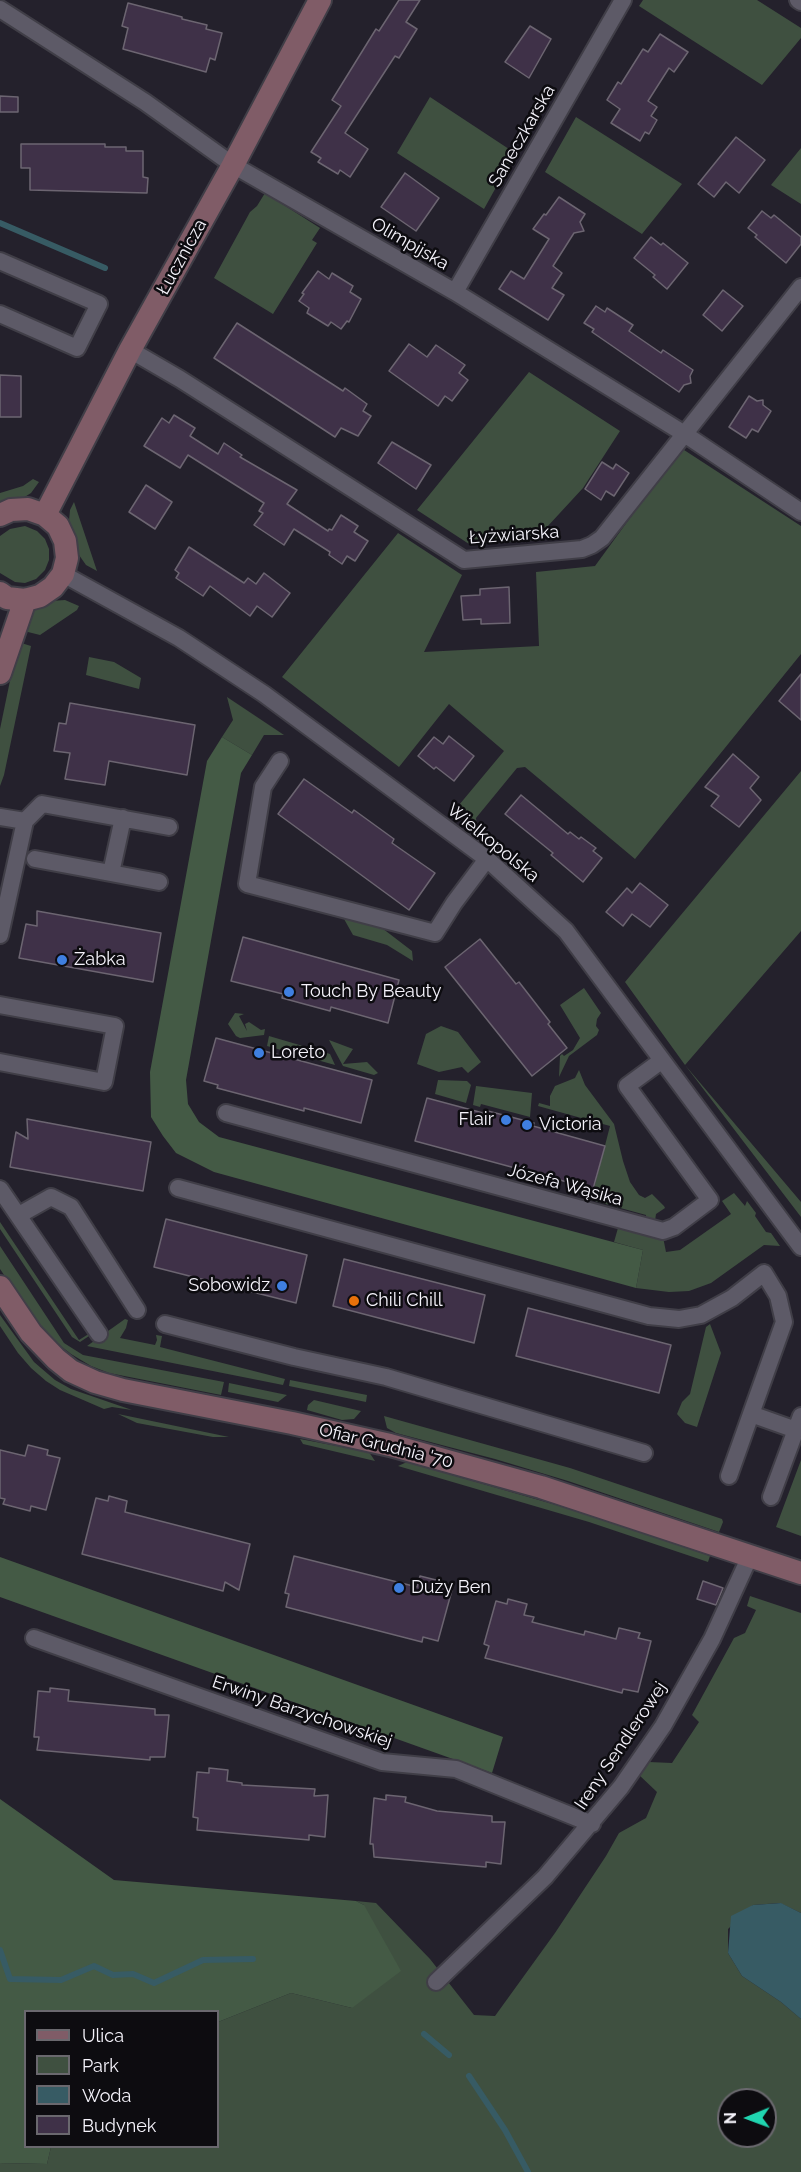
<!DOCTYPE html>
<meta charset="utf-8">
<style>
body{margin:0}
#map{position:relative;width:801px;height:2172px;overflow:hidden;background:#24212c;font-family:Raleway,sans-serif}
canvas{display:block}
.legend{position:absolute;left:24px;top:2010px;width:195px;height:138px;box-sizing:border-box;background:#0d0c10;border:2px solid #6a686e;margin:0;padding:8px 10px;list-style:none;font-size:18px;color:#f5f3fb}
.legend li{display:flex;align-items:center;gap:12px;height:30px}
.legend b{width:30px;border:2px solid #6a686e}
.north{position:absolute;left:717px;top:2088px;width:60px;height:60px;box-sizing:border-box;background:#0d0c10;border:2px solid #6a686e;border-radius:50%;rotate:269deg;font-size:16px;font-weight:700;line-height:24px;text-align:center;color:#f5f3fb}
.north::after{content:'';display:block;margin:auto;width:21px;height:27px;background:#20d5b0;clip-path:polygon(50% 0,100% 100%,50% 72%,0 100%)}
</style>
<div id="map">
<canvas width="801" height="2172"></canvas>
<ul class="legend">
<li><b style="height:8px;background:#805c67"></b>Ulica</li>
<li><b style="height:16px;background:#3f5040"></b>Park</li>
<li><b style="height:16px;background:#375b64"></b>Woda</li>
<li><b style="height:16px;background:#3f3148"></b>Budynek</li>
</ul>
<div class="north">N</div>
</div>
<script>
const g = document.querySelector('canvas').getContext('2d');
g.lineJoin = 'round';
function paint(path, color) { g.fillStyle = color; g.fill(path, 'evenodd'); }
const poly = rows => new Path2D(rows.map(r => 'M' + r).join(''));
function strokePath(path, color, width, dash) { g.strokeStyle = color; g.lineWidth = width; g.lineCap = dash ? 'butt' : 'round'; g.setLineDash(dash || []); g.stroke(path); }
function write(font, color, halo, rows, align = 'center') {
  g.font = font + ' Raleway,sans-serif'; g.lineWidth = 5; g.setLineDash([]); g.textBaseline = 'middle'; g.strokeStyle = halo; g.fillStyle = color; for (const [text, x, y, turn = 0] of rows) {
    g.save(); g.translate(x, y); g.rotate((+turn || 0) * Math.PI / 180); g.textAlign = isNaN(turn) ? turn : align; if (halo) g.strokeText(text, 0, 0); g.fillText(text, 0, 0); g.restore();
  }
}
const green = poly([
 [643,0,757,0,801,28,801,38,762,85,639,6],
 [430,97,515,153,484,209,397,153],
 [576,117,682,184,642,234,545,172],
 [801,148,801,204,771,185],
 [265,193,320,228,312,240,317,243,273,314,214,278,250,212,257,206],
 [529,372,620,431,583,488,535,540,469,544,417,510],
 [681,448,801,526,801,654,635,859,525,767,517,768,476,818,477,826,450,807,459,805,504,751,449,704,399,767,282,677,398,533,462,575,424,652,539,646,536,572,595,566],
 [33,479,39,482,31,493,23,498,0,504,0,493,23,486],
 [74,502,97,571,86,565,79,555,69,521,70,510],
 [25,526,37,531,45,539,49,549,49,560,45,570,36,579,25,583,15,582,0,573,0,536,10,529],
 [65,600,79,606,77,610,40,635,20,630,30,611,51,601],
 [18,642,31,646,4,775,0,786,0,729],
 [89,657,114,662,141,678,139,689,86,675],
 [227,697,284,735,264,735,252,755,222,737,233,720],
 [801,771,801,931,685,1065,801,1202,801,1217,685,1065,625,982],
 [344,919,382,928,412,951,413,961,387,945,353,935],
 [584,988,601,1013,597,1019,596,1026,599,1030,597,1035,569,1056,559,1077,560,1056,562,1054,564,1056,573,1050,580,1038,560,1005],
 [235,1013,244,1014,239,1016,247,1031,245,1024,249,1022,261,1030,265,1029,264,1035,240,1038,236,1036,228,1024],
 [441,1026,458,1032,481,1062,468,1073,462,1067,439,1072,417,1064,426,1034],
 [269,1036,330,1054,335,1065,267,1046],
 [329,1040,353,1049,343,1064,367,1062,378,1073,374,1075,343,1066],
 [579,1070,585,1085,614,1124,623,1161,630,1182,639,1195,645,1198,652,1194,664,1206,665,1208,656,1214,655,1221,646,1218,646,1215,591,1200,610,1126,538,1106,539,1103,550,1106,550,1096,555,1086,575,1078],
 [438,1080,467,1081,471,1085,466,1103,435,1094],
 [476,1086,532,1093,530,1117,481,1104,480,1107,473,1105],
 [734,1193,745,1206,747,1201,756,1213,755,1216,766,1232,771,1233,780,1246,764,1245,711,1283,689,1291,669,1292,636,1288,643,1250,614,1242,618,1228,651,1237,663,1237,666,1252,680,1250,731,1214,722,1201],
 [0,1222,79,1340,95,1330,95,1332,80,1342,72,1337,0,1229],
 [0,1246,64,1343,83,1355,224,1382,221,1395,109,1373,91,1366,71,1354,50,1338,35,1321,0,1269],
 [0,1315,34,1362,55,1380,71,1389,132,1410,112,1407,104,1409,60,1390,46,1381,31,1368,18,1353,0,1326],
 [125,1319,128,1320,126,1328,120,1338,155,1345,157,1340,156,1335,162,1336,160,1347,285,1379,283,1385,87,1346],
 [710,1324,721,1353,697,1427,685,1423,677,1414,682,1402,690,1394,706,1327],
 [290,1380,367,1395,366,1402,289,1386],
 [229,1383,287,1395,278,1402,228,1392],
 [314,1400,361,1411,354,1419,342,1420,307,1410,308,1405],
 [118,1414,229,1437,213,1437,137,1423],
 [384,1416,570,1468,722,1519,723,1522,719,1532,568,1481,495,1459,396,1433,387,1428],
 [300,1439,369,1452,375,1461,303,1444],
 [801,1460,801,1536,776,1527],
 [407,1462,598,1517,710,1556,708,1562,589,1522,398,1466],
 [750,1596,801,1613,801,1913,780,1903,753,1905,728,1929,728,1953,742,1976,781,2002,801,2019,801,2172,0,2172,0,2163,47,2164,51,2147,218,2146,218,2022,291,1993,352,2008,364,1905,356,1901,376,1903,430,1959,474,2015,495,2016,555,1933,606,1856,619,1833,646,1818,657,1792,638,1774,649,1762,672,1763,699,1722,692,1715,734,1638,745,1633,756,1610,747,1606],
 [729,2100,765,2100,765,2136,729,2136]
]);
const forest = poly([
 [222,737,252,755,241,773,186,1080,188,1104,199,1122,219,1137,643,1250,636,1288,214,1172,176,1153,163,1136,151,1117,150,1072,207,761],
 [0,1557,503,1737,492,1773,0,1597],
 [0,1799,114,1880,356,1901,364,1905,401,1971,352,2008,291,1993,218,2022,218,2012,26,2012,26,2146,51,2147,47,2164,0,2163]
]);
const water = poly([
 [781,1903,801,1913,801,2019,781,2002,742,1976,728,1953,731,1916,753,1905]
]);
const stream = poly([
 [0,223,105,268],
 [0,1950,10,1979,61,1980,94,1966,113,1975,133,1974,154,1983,203,1960,253,1959],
 [424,2034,449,2055],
 [469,2076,505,2130,528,2172]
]);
const building = poly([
 [399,0,420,0,406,22,417,29,399,58,395,56,345,133,368,149,350,177,340,170,338,174,318,162,321,158,311,152,341,106,332,100,376,29,379,31,399,0],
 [128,3,182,17,182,19,207,25,206,29,222,33,215,60,210,58,206,72,123,49,128,28,122,26,128,3],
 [530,26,551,39,529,78,505,62,530,26],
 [660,34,688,52,674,72,669,68,648,101,657,107,651,116,657,120,649,134,645,132,640,141,611,123,620,109,607,100,618,82,621,84,643,49,648,52,660,34],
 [0,96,18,97,18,112,0,112,0,96],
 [736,137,765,160,739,193,726,182,714,197,698,184,736,137],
 [21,144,105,144,105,147,126,147,126,151,143,151,143,177,148,178,147,193,30,190,30,168,21,168,21,144],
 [405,173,439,198,416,231,381,207,405,173],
 [559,197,585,214,580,222,584,231,574,233,553,266,562,273,552,288,564,295,548,320,499,289,511,271,524,279,549,239,533,229,544,214,546,215,559,197],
 [762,211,771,218,774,215,801,237,801,244,786,263,755,237,757,235,748,228,762,211],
 [651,237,661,245,663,243,688,263,667,289,653,277,655,275,634,258,651,237],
 [318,271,329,279,332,273,353,286,350,292,361,299,349,322,347,321,341,329,331,322,328,326,307,313,309,308,299,301,304,294,302,293,318,271],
 [723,290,743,306,722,331,703,315,723,290],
 [596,306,605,312,607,308,633,325,629,331,661,353,663,350,693,370,690,376,691,383,684,385,679,392,592,332,594,329,584,323,596,306],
 [237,323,343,391,345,388,367,404,363,411,371,416,358,436,341,428,335,437,214,358,237,323],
 [409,344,427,357,436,345,465,365,459,373,468,380,452,401,445,396,438,406,389,371,409,344],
 [0,375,21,376,21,417,0,417,0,375],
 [749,396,757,401,763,400,763,405,771,411,758,432,752,429,746,438,729,427,749,396],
 [174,415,195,428,190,436,218,454,224,443,242,455,240,457,297,490,287,504,328,531,329,529,332,530,341,515,358,526,354,532,368,541,355,561,347,556,342,564,329,555,330,552,294,529,284,545,254,525,263,513,259,511,264,503,188,455,180,468,144,446,162,418,169,423,174,415],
 [392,442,431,465,416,489,378,463,392,442],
 [602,462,613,469,616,464,629,473,614,496,606,491,601,500,585,489,602,462],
 [146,485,172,502,155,529,129,512,146,485],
 [189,547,244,583,248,578,256,584,264,573,290,593,272,617,257,606,250,616,210,586,203,596,176,578,179,573,175,570,189,547],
 [509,587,510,623,481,624,481,619,463,620,461,596,480,595,480,589,509,587],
 [801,674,801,720,779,701,801,674],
 [70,703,195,725,187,775,109,761,105,785,65,779,70,753,54,751,59,723,66,724,70,703],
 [449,736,474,756,454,781,436,767,434,769,418,756,434,737,443,744,449,736],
 [733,754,759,777,750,788,761,800,739,827,711,806,719,796,705,787,733,754],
 [304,779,352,813,354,810,394,839,392,843,435,873,409,910,278,814,304,779],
 [521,795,568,834,570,832,579,839,581,837,596,848,593,851,602,858,583,882,551,855,553,853,505,814,521,795],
 [640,883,668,905,650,927,632,914,623,926,606,912,627,888,632,893,640,883],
 [37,911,161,933,153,982,19,958,26,924,37,926,37,911],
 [243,937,399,980,388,1023,331,1007,330,1011,282,998,283,994,231,981,243,937],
 [480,939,516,984,519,982,550,1022,548,1024,567,1048,532,1076,445,967,480,939],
 [216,1038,372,1080,361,1123,304,1108,304,1111,217,1088,218,1085,204,1081,216,1038],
 [427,1098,483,1113,484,1110,534,1123,533,1126,605,1146,593,1189,415,1141,427,1098],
 [27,1119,151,1142,143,1191,10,1167,16,1132,28,1139,27,1119],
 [166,1219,307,1255,296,1303,154,1267,166,1219],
 [344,1259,485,1295,474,1343,333,1306,344,1259],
 [528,1308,671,1345,659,1393,516,1356,528,1308],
 [28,1445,48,1450,47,1455,60,1458,46,1510,31,1506,30,1511,3,1504,5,1499,0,1498,0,1450,25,1456,28,1445],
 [109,1496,127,1501,125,1512,250,1544,239,1590,225,1582,223,1591,82,1554,96,1498,108,1501,109,1496],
 [294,1556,417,1587,420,1576,440,1581,439,1586,452,1590,438,1641,423,1637,422,1642,286,1607,289,1594,285,1593,294,1556],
 [703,1581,723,1588,716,1605,697,1599,703,1581],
 [508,1599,527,1604,524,1615,534,1617,532,1622,584,1635,585,1631,616,1639,619,1628,640,1633,638,1638,651,1641,638,1692,623,1689,622,1693,485,1658,489,1646,484,1644,496,1601,507,1604,508,1599],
 [50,1688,69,1690,68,1701,155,1709,155,1715,169,1715,165,1757,150,1757,150,1760,37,1750,39,1737,34,1737,38,1691,50,1692,50,1688],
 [209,1768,228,1770,227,1781,242,1783,242,1785,315,1789,314,1796,328,1795,325,1837,309,1835,309,1840,197,1830,198,1818,193,1817,197,1772,209,1773,209,1768],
 [386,1795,406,1797,405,1802,437,1811,492,1816,492,1822,505,1822,501,1864,486,1862,486,1867,374,1857,373,1844,370,1844,374,1798,386,1800,386,1795]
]);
const street = poly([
 [798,0,801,2],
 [0,9,145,102,233,165,455,292,683,433,801,512],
 [0,261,99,304,77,348,0,314],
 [455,292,623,0],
 [130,350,180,379,464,560,582,549,592,545,602,538,801,287],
 [63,574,179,638,264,694,487,859,566,931,801,1247],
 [280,761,263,787,247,884,435,933,454,903,487,859],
 [0,817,25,821,0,935],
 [25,821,42,804,169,827],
 [35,859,159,882],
 [111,873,123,818],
 [0,1005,115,1026,104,1082,0,1062],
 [226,1113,663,1231,674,1227,710,1200,627,1086,661,1061],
 [178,1188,649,1316,679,1319,701,1315,732,1298,764,1273,778,1296,784,1322,751,1414,796,1430],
 [0,1189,99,1334],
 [19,1215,51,1197,71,1207,137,1310],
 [165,1324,294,1357,386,1377,644,1453],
 [729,1476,751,1414],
 [771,1497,801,1416],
 [34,1638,382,1762,456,1769,592,1824],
 [436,1982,545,1877,621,1787,663,1726,712,1639,750,1556]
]);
const secondary = poly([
 [0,515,11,510,28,509,45,515,58,526,65,541,67,558,63,574,53,587,40,596,25,600,7,598,0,593],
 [45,515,130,350,233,165,320,0],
 [0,673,25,600],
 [0,1287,31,1333,56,1359,71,1371,95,1382,123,1390,292,1423,390,1445,541,1487,801,1573]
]);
const markers = [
 [62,960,6,"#3f7fe0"],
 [289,992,6,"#3f7fe0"],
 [259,1053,6,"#3f7fe0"],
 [506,1120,6,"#3f7fe0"],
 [527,1125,6,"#3f7fe0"],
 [282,1286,6,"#3f7fe0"],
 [354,1301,6,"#e8710a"],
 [399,1588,6,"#3f7fe0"]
];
const streetNames = [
 ["Saneczkarska",522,136,-60],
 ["Olimpijska",410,244,30],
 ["Łucznicza",182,257,-61],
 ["Łyżwiarska",514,535,-4],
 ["Wielkopolska",493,843,39],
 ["Józefa Wąsika",565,1185,15],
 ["Ofiar Grudnia '70",386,1446,14],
 ["Erwiny Barzychowskiej",302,1712,19],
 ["Ireny Sendlerowej",621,1746,-56]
];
const poiNames = [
 ["Żabka",74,960],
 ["Touch By Beauty",301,992],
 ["Loreto",271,1053],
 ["Flair",494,1120,"right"],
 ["Victoria",539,1125],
 ["Sobowidz",270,1286,"right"],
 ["Chili Chill",366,1301],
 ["Duży Ben",411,1588]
];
paint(green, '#3f5040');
paint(forest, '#445a45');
paint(water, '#375b64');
strokePath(stream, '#375b64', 6);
paint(building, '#3f3148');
strokePath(building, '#6c6571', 1.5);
strokePath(street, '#403e47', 20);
strokePath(secondary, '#403e47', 26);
strokePath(street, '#5d5a67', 16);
strokePath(secondary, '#805c67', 22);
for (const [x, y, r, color] of markers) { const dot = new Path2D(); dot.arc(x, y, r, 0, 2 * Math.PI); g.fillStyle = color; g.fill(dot); strokePath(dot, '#0d0c10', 2); }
write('18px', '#f5f3fb', '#0d0c10', streetNames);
write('18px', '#f5f3fb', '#0d0c10', poiNames, 'left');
</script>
